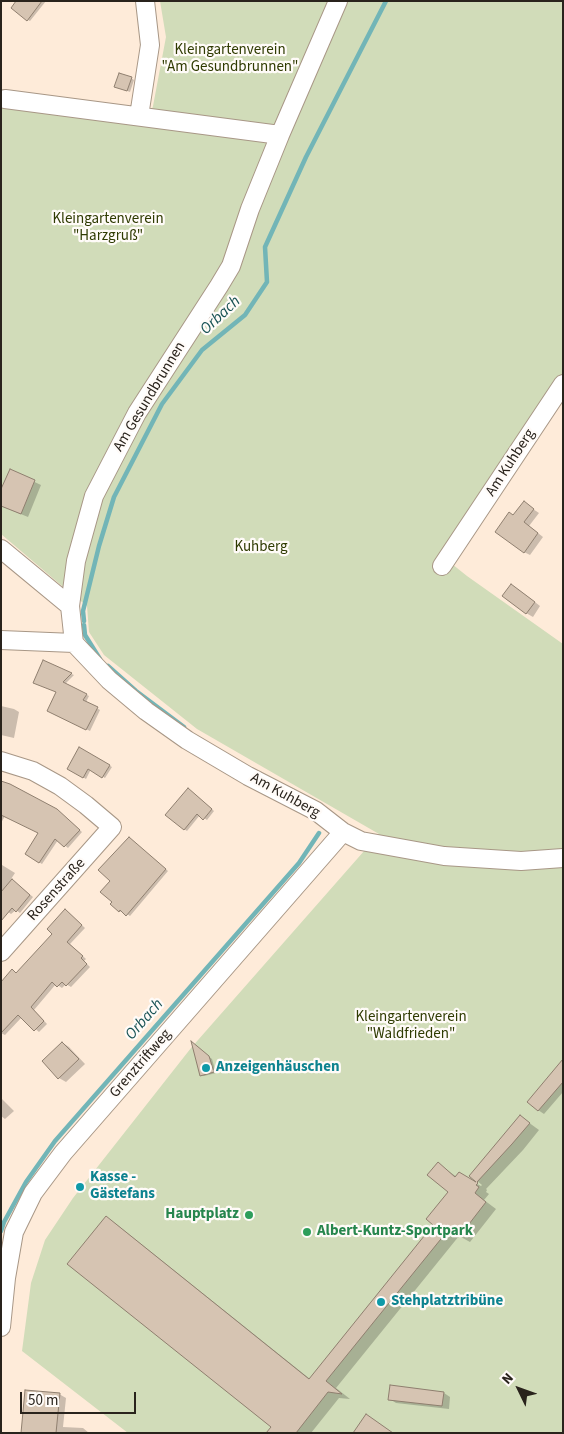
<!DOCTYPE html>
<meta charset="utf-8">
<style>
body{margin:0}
#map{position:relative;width:564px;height:1434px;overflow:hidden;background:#feebd9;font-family:"Source Sans 3",sans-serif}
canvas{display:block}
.frame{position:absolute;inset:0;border:2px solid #29231c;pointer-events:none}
.north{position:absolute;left:494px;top:1364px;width:50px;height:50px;-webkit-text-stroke:4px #fffbf8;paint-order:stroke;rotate:312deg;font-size:14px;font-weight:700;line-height:20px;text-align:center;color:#29231c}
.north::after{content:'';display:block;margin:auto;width:18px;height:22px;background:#29231c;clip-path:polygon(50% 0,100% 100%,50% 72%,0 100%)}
.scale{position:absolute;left:20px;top:1392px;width:116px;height:22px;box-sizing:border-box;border:2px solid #29231c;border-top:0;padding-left:6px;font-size:15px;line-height:18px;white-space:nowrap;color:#29231c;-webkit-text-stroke:4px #fffbf8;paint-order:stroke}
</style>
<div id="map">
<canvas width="564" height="1434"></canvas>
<div class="frame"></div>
<div class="north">N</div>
<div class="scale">50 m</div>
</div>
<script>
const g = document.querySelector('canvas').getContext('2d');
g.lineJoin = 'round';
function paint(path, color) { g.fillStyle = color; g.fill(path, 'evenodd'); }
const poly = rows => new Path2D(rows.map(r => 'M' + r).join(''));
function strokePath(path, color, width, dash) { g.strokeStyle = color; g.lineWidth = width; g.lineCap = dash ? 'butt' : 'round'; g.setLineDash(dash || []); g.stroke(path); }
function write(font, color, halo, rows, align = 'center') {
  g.font = font + ' "Source Sans 3",sans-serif'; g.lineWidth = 4.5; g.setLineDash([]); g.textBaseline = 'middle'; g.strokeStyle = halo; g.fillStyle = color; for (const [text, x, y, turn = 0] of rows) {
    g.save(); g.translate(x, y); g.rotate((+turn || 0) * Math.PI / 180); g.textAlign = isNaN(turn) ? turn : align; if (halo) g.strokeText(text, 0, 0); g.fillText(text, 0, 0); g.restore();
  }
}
const green = poly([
 [160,1,563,1,563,373,442,556,467,576,563,644,563,1433,128,1433,22,1351,31,1283,45,1240,73,1198,191,1048,379,834,197,729,104,655,89,632,87,606,62,586,1,534,1,107,147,126,153,106,166,37]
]);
const shadow = poly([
 [18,1,46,1,30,21,28,20],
 [131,78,134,80,130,92,116,87],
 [11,471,41,485,28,517,1,506],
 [524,503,539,513,529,526,543,537,530,555,524,552,514,516],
 [518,589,540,606,533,617,526,613],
 [43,662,74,675,65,684,89,696,86,702,100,710,90,731,49,710,58,692],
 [1,706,14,709,19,712,14,738,1,735],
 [79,749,112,767,105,778,91,769,86,779,68,768],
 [1,783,60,813,82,832,68,848,58,840,42,864,26,854,40,833,5,816,1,823],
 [191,791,214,811,207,820,200,815,187,831,184,829],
 [132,840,168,871,130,916,123,911,122,912,119,911,112,881],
 [2,865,15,873,11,879,33,897,20,913,16,910,11,914,1,907],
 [69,913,85,928,70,944,86,959,84,961,90,967,71,987,66,984,62,988,56,984,34,1010,47,1024,39,1032,22,1017,5,1035,1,1033,1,985,12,970,17,974,54,934],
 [63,1043,69,1047,85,1064,66,1082,59,1078,44,1061],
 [193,1044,212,1059,216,1073,204,1076,201,1075],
 [563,1061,563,1092,544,1114,538,1110],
 [2,1099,14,1111,5,1119,1,1116,1,1100],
 [521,1117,539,1130,523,1150,486,1189,487,1190,486,1192,489,1194,484,1200,496,1209,470,1242,459,1236,336,1388,350,1399,339,1398,311,1433,269,1433,272,1427,106,1218,116,1224,310,1379,435,1225,450,1192,438,1164,457,1177,459,1174,481,1186,482,1185,471,1176],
 [444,1393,450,1397,449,1409,396,1403,390,1399],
 [59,1394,66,1398,63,1427,83,1428,89,1433,22,1433]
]);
const stream = poly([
 [84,621,83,611,99,546,114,497,162,404,202,350,245,315,267,282,265,247,306,157,386,1],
 [84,625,85,635,100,659],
 [108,666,136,691,184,727],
 [1,1231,4,1222,26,1182,55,1141,299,863,319,833]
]);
const building = poly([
 [16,1,42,1,27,21,11,8,16,1],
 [119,73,132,77,127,91,114,87,119,73],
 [10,469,35,480,21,514,1,506,1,489,10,469],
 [524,501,534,509,524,522,538,533,524,553,495,532,509,512,513,515,524,501],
 [511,584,535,602,526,614,502,596,511,584],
 [43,660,72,673,63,682,87,694,83,700,98,707,86,730,47,711,56,692,33,683,43,660],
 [79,747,110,765,102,778,88,769,83,778,67,769,79,747],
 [1,781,10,784,57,809,80,830,64,847,55,839,39,863,25,854,38,833,1,815,1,781],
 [188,788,212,809,203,820,197,814,184,830,165,815,188,788],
 [129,837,166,869,126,916,120,910,119,912,110,904,112,902,100,892,110,881,98,870,129,837],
 [12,879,30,895,16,912,12,908,1,921,1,892,12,879],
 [65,909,82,925,67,942,83,956,81,958,87,964,66,986,62,982,57,987,52,982,31,1007,44,1021,34,1031,18,1015,1,1033,1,982,12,969,16,973,52,934,47,929,65,909],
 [191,1041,209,1056,214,1072,200,1076,191,1041],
 [62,1042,79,1059,58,1079,42,1061,62,1042],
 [563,1059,563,1082,538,1111,527,1102,563,1059],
 [520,1115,530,1123,512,1144,477,1182,478,1183,476,1185,479,1187,475,1193,486,1202,459,1237,449,1229,326,1381,342,1394,328,1392,296,1433,266,1433,271,1427,67,1264,106,1216,309,1379,433,1225,426,1219,448,1192,427,1175,438,1162,455,1177,459,1172,476,1182,469,1176,520,1115],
 [390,1385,444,1392,442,1406,388,1400,390,1385],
 [25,1390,60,1393,56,1433,21,1433,25,1390],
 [366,1414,393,1433,353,1433,366,1414]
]);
const street = poly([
 [5,99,280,135],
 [139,116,150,45,145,1],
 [1,549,70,606],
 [442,566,563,384],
 [1,640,74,643],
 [74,643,70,606,76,561,94,496,137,413,219,286,231,266,250,209,280,135,338,1],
 [74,643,109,680,146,711,187,740,248,776,316,811,343,832,361,841,444,856,521,861,563,858],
 [1,761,33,771,60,786,86,805,112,827,1,952],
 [1,1327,6,1278,14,1232,33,1193,63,1153,343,832]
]);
const markers = [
 [206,1068,5,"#0f9aa8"],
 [80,1187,5,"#0f9aa8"],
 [249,1215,5,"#2e9e5b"],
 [307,1232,5,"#2e9e5b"],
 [381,1302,5,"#0f9aa8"]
];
const parkNames = [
 ["Kleingartenverein",230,51],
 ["\"Am Gesundbrunnen\"",230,68],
 ["Kleingartenverein",108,220],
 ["\"Harzgruß\"",108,237],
 ["Kuhberg",261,548],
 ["Kleingartenverein",411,1018],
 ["\"Waldfrieden\"",411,1035]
];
const streetNames = [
 ["Am Gesundbrunnen",150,397,-59],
 ["Am Kuhberg",511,463,-57],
 ["Am Kuhberg",285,796,29],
 ["Rosenstraße",57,890,-48],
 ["Grenztriftweg",141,1064,-49]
];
const cultureNames = [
 ["Anzeigenhäuschen",216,1068],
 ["Kasse -",90,1178],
 ["Gästefans",90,1195],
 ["Stehplatztribüne",391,1302]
];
const leisureNames = [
 ["Hauptplatz",239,1215],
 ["Albert-Kuntz-Sportpark",317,1232,"left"]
];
const waterNames = [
 ["Orbach",221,316,-43],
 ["Orbach",145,1020,-49]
];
paint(green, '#d1dcb9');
paint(shadow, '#0003');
strokePath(stream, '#72b5b7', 4.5);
paint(building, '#d6c4b2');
strokePath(building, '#8f7f6f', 1);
strokePath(street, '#a89786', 20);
strokePath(street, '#fff', 18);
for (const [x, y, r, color] of markers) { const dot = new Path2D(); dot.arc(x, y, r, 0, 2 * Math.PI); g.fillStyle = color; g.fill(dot); strokePath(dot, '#fffbf8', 2); }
write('15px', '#2f3b02', '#fffbf8', parkNames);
write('15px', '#29231c', '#fffbf8', streetNames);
write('bold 15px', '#0d838f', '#fffbf8', cultureNames, 'left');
write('bold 15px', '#27864d', '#fffbf8', leisureNames, 'right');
write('italic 16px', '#195355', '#fffbf8', waterNames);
</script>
